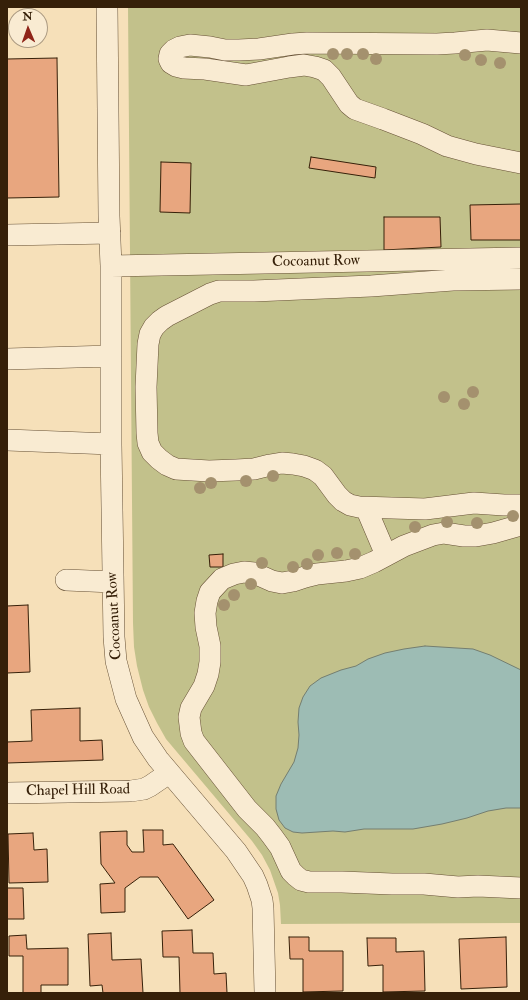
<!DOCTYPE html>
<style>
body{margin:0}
#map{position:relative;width:528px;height:1000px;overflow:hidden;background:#f6e0b9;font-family:"IM FELL Double Pica",serif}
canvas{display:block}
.frame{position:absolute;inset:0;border:8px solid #362009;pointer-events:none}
.north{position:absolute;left:8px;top:8px;width:40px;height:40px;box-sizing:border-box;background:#f9ebd2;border:1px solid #ab9a82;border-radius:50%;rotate:358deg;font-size:11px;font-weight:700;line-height:16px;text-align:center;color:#362009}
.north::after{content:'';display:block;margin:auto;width:14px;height:18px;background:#8f2418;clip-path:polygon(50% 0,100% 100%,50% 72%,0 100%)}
</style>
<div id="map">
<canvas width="528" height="1000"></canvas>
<div class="frame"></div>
<div class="north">N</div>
</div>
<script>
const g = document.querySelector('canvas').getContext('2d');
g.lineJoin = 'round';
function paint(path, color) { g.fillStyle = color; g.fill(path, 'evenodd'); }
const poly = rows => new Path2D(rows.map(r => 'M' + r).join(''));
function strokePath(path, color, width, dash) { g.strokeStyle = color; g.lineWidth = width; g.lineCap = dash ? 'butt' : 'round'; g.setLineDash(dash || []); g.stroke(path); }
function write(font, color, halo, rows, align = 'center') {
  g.font = font + ' "IM FELL Double Pica",serif'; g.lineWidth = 3; g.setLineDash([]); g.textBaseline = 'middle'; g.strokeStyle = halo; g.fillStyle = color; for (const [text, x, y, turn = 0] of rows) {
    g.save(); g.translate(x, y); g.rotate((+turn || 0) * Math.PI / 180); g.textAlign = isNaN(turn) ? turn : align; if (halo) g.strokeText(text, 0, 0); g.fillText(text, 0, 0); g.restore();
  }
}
const green = poly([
 [128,7,521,7,521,923,281,924,280,905,278,893,270,870,262,855,252,841,166,739,157,723,149,707,143,690,137,666,134,647,133,623]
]);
const water = poly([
 [425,646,473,649,490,655,521,670,521,808,506,808,488,811,467,818,442,824,413,829,364,829,345,832,333,831,302,833,293,832,285,828,279,820,276,809,276,796,281,784,294,762,298,748,299,735,298,722,299,708,303,697,310,686,321,678,341,670,356,666,368,659,385,653,404,649,425,646]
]);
const building = poly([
 [57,58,59,197,7,198,7,59,57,58],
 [311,157,376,167,375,178,309,168,311,157],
 [161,162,191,163,190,213,160,212,161,162],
 [521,204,521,240,471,240,470,205,521,204],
 [384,217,440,217,441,247,384,250,384,217],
 [223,554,223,567,210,567,209,555,223,554],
 [28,605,30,672,7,673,7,606,28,605],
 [80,708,80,741,102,740,103,760,7,763,7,742,32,741,31,710,80,708],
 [143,830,163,830,163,845,173,844,214,900,188,919,158,877,140,877,125,888,125,912,101,913,100,884,115,883,101,864,100,832,127,831,127,845,132,852,144,852,143,830],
 [33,833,34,850,47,849,48,882,9,883,8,834,33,833],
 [7,888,23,888,24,919,7,919,7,888],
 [192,930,193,953,213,953,214,974,226,973,227,993,180,993,179,957,163,957,162,931,192,930],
 [111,933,112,960,141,959,143,993,103,993,102,985,90,986,88,934,111,933],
 [26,935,27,949,68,948,68,985,41,985,41,993,23,993,23,956,9,956,9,936,26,935],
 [289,937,309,937,309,951,343,951,343,991,303,992,303,959,290,959,289,937],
 [506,937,507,987,461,989,459,939,506,937],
 [367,938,396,938,396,952,424,951,425,991,383,992,383,965,368,966,367,938]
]);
const minor = poly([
 [107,7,109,216,111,266,111,444,114,637,116,661,126,699,143,737,158,759,236,851,253,876,257,885,262,900,263,908,265,993],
 [521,43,487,40,455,43,437,44,307,43,293,44,259,49,239,50,225,50,210,47,190,45,180,47,174,50,170,54,169,59,171,63,176,66,184,68,205,69,246,75,289,67,304,65,315,67,324,70,331,77,349,104,355,109,383,119,422,134,447,146,476,154,521,163],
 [7,235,110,233],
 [111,266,521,258],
 [521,279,453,280,371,286,254,291,219,291,210,294,167,316,160,321,154,327,150,334,148,344,146,387,147,433,148,443,152,452,159,459,167,465,176,469,209,471,236,470,254,469,270,465,282,463,293,464,304,466,315,470,323,476,337,495,343,501,350,505,359,507,425,509,474,503,504,505,521,505],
 [7,359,111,356],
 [7,440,111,444],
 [366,508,386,555],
 [521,525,493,533,476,536,464,536,444,533,433,535,404,546,374,562,360,568,346,571,317,574,305,577,293,581,282,583,272,581,254,573,244,572,234,574,222,579,210,592,207,601,205,613,206,627,210,646,210,662,208,674,204,686,191,708,189,717,191,733,194,741,247,809,265,827,272,836,280,847,291,871,296,876,301,880,309,882,342,882,392,884,424,884,458,887,478,886,521,888],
 [66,580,113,582],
 [7,793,131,791,144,789,150,786,169,773]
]);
const trees = [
 [333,54],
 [347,54],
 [363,54],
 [465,55],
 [376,59],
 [481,60],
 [500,63],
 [473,392],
 [444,397],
 [464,404],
 [273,476],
 [246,481],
 [211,483],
 [200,488],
 [513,516],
 [447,522],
 [477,523],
 [415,527],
 [337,553],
 [355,554],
 [318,555],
 [262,563],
 [307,564],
 [293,567],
 [251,584],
 [234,595],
 [224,605]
];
const streetNames = [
 ["Cocoanut Row",316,262,-1],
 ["Cocoanut Row",115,616,-93],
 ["Chapel Hill Road",78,791,-1]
];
paint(green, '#c2c18b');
paint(water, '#9dbcb4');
strokePath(water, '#747e70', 1);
paint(building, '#e8a67f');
strokePath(building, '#362009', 1);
strokePath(minor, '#665035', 22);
strokePath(minor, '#f9ebd2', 21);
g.fillStyle = '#a4916e';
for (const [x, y] of trees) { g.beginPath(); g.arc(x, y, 6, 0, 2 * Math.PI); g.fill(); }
write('15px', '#362009', '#f9ebd2', streetNames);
</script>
